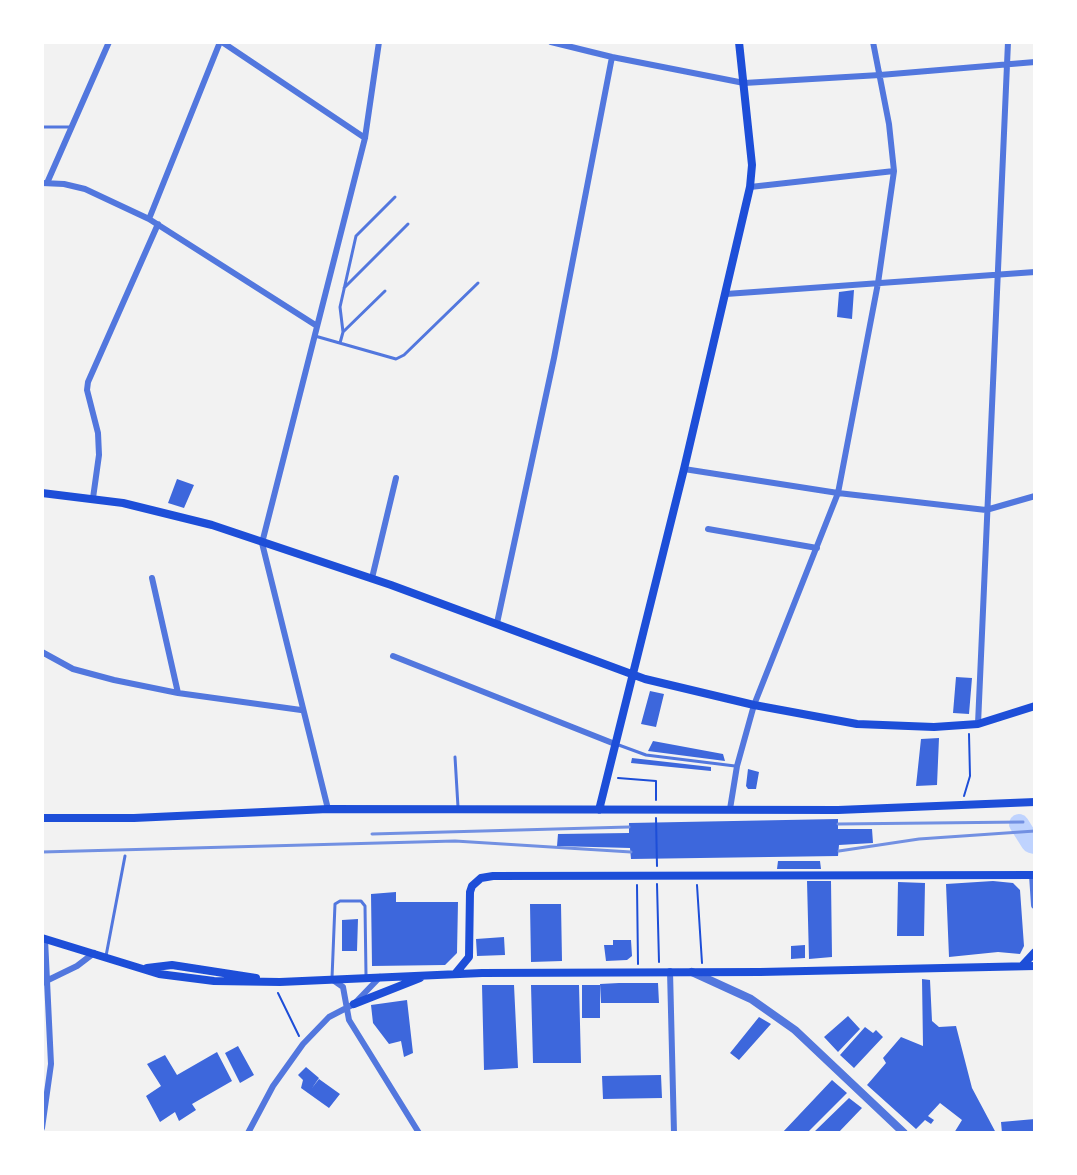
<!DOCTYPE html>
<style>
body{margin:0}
#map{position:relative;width:1077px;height:1175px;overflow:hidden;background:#f2f2f2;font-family:Helvetica,sans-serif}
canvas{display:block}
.frame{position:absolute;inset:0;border:44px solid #fff;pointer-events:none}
</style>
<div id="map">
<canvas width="1077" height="1175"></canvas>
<div class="frame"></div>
</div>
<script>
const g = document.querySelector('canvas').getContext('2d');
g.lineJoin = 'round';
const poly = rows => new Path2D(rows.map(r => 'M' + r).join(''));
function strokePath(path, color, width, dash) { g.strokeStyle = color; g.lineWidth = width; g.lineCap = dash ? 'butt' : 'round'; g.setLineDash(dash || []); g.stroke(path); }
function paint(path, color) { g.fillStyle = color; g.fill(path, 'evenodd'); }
const river = poly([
 [1019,824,1031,843,1035,844]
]);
const building = poly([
 [854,290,852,319,837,317,839,292],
 [177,479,194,485,184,508,168,503],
 [956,677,972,678,969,714,953,713],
 [650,691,664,694,656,727,641,724],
 [939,738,937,785,916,786,921,739],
 [653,741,723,754,725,761,648,751],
 [632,758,711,767,711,771,631,763],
 [748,769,759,772,756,789,748,789,746,786],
 [838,819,838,829,872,829,873,843,839,845,838,856,631,859,630,848,557,846,558,834,629,833,629,823],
 [778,861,820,861,821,869,777,869],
 [807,881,831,881,832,957,809,959],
 [993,881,1013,883,1020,890,1024,946,1020,954,998,952,949,957,946,884],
 [898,882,925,883,924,936,897,936],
 [396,892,396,902,458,902,457,953,445,965,372,966,371,894],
 [530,904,561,904,562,961,531,962],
 [358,919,357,951,342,951,342,920],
 [504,937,505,955,477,956,476,939],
 [613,940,631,940,632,956,627,960,606,961,604,945,613,945],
 [805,945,805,958,791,959,791,946],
 [922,979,930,980,932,1021,939,1027,956,1026,972,1088,996,1133,954,1133,962,1120,940,1103,928,1116,934,1120,931,1124,925,1120,916,1129,867,1085,886,1063,883,1058,901,1037,923,1046],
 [619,983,658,983,659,1003,601,1003,600,984],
 [482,985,514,985,518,1068,484,1070],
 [531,985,579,985,581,1063,533,1063],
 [582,985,600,985,600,1018,582,1018],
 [407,1000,413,1053,404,1057,401,1041,389,1044,373,1023,371,1005],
 [848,1016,860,1029,838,1052,824,1037],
 [759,1017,771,1024,739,1060,730,1053],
 [865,1027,873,1033,876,1030,883,1037,854,1068,840,1055],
 [238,1046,254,1075,240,1083,225,1053],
 [217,1052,232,1081,192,1104,196,1110,179,1121,175,1112,160,1122,146,1096,161,1086,147,1064,165,1055,177,1075],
 [306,1067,319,1078,312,1088,319,1079,340,1094,329,1108,301,1088,303,1080,298,1075],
 [661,1075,662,1098,603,1099,602,1076],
 [832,1080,847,1093,807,1133,782,1133],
 [849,1098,862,1108,838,1133,813,1133],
 [1035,1119,1035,1133,1002,1133,1001,1122]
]);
const path = poly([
 [618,778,656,781,656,800],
 [964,796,970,776,969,734],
 [656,818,657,866],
 [657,884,659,962],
 [637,885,638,964],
 [697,885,702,963],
 [278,993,299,1036]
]);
const service = poly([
 [42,127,71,127],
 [344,288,408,224],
 [343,332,385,291],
 [315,336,396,359,404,355,478,283],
 [340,343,343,332,340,307,356,236,395,197],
 [616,744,646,755,735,766],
 [455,757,458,807],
 [106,956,125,856],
 [332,978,335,904,340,901,361,901,365,906,366,975]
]);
const minor = poly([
 [222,42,365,138],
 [551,42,612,57,744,83,880,75,1035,62],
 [42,183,64,184,85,189,149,219,317,326],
 [47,183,109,42],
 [750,187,894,171],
 [149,219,220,42],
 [726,294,1035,272],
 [684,469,838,493,986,510,1035,496],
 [93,498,99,455,98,433,87,390,88,382,158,224],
 [708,529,817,548],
 [152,578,178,693],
 [372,578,396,478],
 [497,623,554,358,612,57],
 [42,652,73,669,114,680,178,693,301,710],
 [393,656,615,744],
 [978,724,1008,42],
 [328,809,262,543,365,138,379,42],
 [730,809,737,766,754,705,838,493,878,283,894,171,889,124,873,42],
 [670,971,674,1133],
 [333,980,343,987,349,1020,419,1133],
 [42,983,77,966,94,953],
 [42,1128,51,1064,45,939],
 [248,1133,273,1086,303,1044,329,1017,354,1004,380,977]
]);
const tertiary = poly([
 [1033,875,1035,905],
 [692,972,751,999,795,1030,904,1133]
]);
const secondary = poly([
 [42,493,123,503,212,525,391,585,645,679,754,705,857,724,934,727,978,724,1035,706],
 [599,810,684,469,750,187,752,165,739,42],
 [42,818,134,818,328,809,838,810,1035,802],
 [42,938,159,974,214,981,280,982,482,973,760,972,1035,966],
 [1022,966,1035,952],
 [147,968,172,965,256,978],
 [455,974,469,957,470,892,472,886,481,878,493,876,1035,875],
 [354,1004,420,978]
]);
const rail = poly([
 [838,824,1023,822],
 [372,834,629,827],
 [839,851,919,839,1035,831],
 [42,852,455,841,631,852]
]);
strokePath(river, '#bfd3fe', 20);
paint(building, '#3d67dc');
strokePath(path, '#1d4ed8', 2);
strokePath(service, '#5277de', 3);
strokePath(minor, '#5277de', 6);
strokePath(tertiary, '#5277de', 8);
strokePath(secondary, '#1d4ed8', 8);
strokePath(rail, '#7290e2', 3);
</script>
